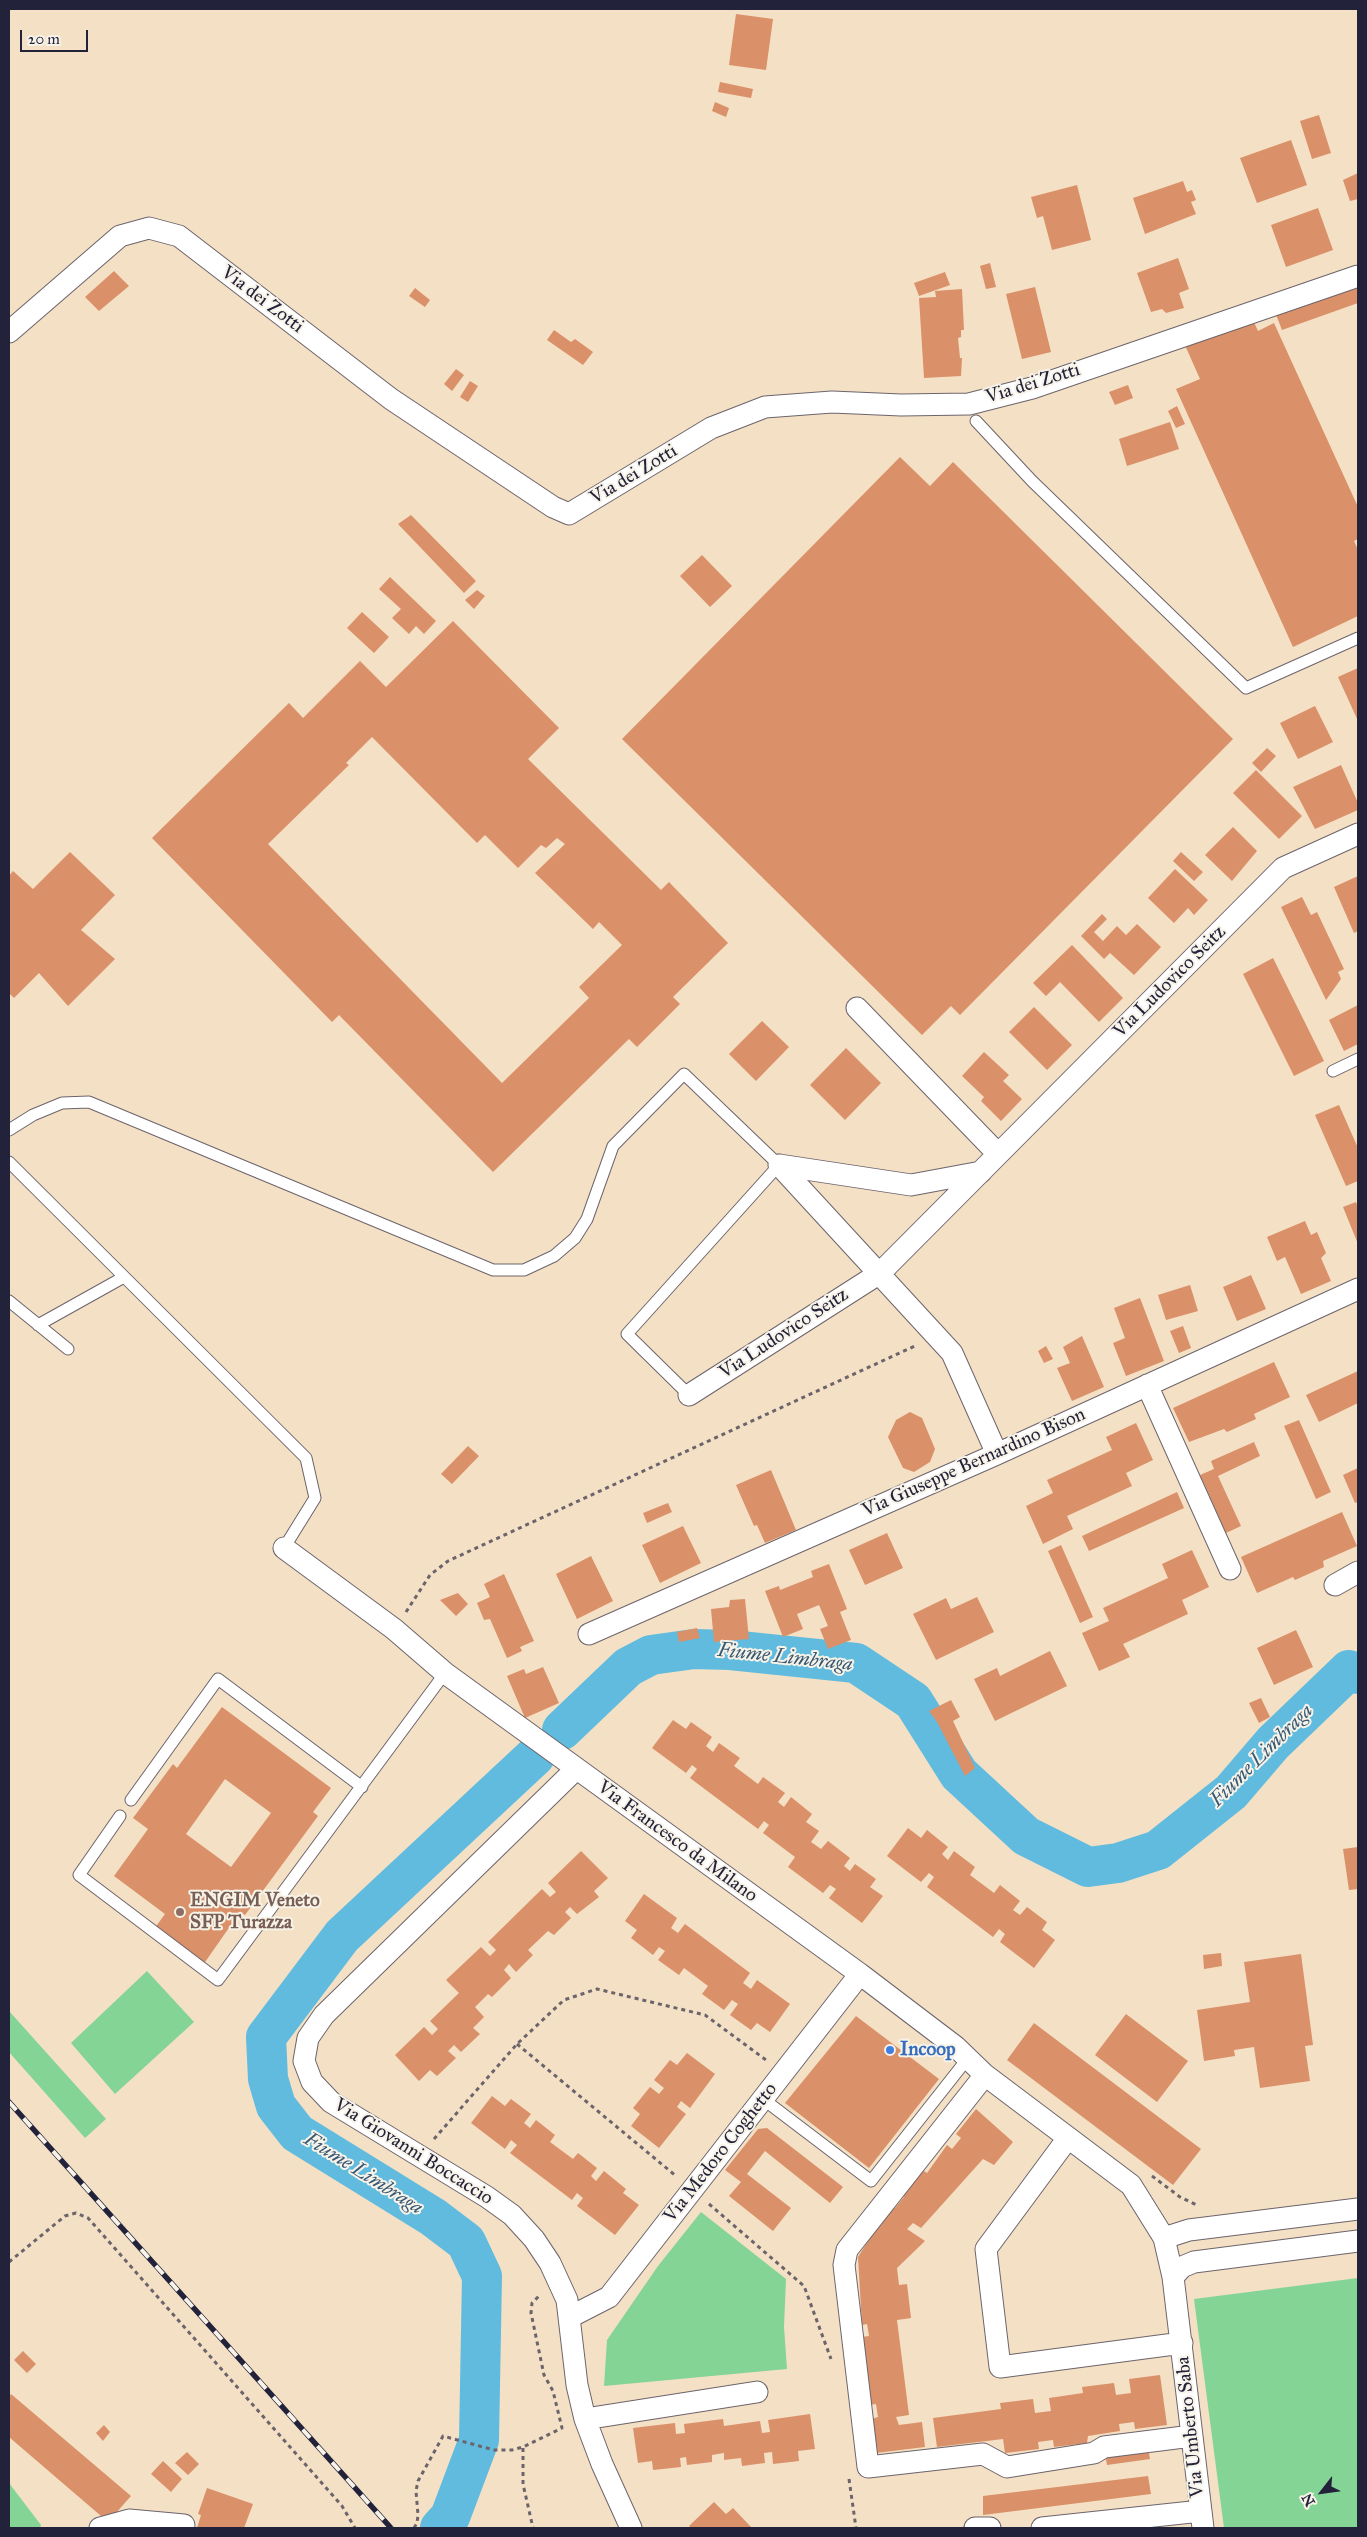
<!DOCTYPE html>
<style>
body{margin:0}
#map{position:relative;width:1367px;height:2537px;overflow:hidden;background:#f4e0c5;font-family:"IM FELL Great Primer",serif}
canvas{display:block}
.frame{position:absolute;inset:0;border:10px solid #22223b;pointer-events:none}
.north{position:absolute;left:1297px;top:2467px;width:50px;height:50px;-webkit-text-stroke:4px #f7f3e8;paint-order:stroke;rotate:240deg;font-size:14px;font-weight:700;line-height:20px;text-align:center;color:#22223b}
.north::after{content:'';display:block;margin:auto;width:18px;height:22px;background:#22223b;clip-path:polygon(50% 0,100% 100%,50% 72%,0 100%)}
.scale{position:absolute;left:20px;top:30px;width:68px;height:22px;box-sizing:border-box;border:2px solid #22223b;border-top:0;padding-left:6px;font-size:15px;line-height:18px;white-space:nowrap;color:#22223b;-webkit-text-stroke:4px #f7f3e8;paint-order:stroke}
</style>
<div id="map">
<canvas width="1367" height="2537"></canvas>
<div class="frame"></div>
<div class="north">N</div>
<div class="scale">20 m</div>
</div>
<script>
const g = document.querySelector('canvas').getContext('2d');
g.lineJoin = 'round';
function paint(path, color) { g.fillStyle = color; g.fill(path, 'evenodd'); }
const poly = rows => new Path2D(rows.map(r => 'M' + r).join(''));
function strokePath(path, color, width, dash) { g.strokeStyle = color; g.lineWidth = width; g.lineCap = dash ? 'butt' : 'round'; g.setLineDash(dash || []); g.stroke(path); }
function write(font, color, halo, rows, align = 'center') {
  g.font = font + ' "IM FELL Great Primer",serif'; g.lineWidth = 4; g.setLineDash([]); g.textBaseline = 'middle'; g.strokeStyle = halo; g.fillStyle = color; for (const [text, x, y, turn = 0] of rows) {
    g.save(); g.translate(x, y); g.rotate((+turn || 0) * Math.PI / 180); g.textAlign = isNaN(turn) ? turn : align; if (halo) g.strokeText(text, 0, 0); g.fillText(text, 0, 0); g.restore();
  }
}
const green = poly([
 [147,1971,194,2022,115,2094,71,2043],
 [9,2011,106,2119,85,2138,9,2052],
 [701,2212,786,2279,784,2327,787,2369,604,2386,607,2340,658,2266],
 [1358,2278,1358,2528,1224,2528,1194,2299],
 [9,2483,41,2525,40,2528,9,2528]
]);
const river = poly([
 [562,1730,628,1667,651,1655,694,1649,730,1650,856,1663,913,1701,959,1774,1026,1836,1088,1867,1118,1863,1158,1850,1231,1792,1273,1743,1349,1670,1358,1674],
 [440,2528,450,2517,479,2440,482,2276,466,2242,433,2217,297,2133,276,2106,268,2079,266,2037,342,1936,535,1756]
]);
const building = poly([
 [736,14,773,19,766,70,729,65],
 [720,82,753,89,751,98,718,92],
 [715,102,729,108,726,117,712,111],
 [1319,115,1331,153,1312,159,1300,121],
 [1291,140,1307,185,1257,203,1240,158],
 [1358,173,1358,199,1350,201,1343,180],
 [1183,181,1187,192,1192,190,1196,200,1191,202,1196,214,1145,234,1133,198],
 [1077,185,1091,240,1052,250,1043,216,1037,218,1031,197],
 [1318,208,1333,250,1286,267,1271,225],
 [1178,258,1189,289,1179,293,1184,308,1166,313,1162,309,1151,312,1137,273],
 [990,263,996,287,986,289,980,266],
 [114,271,129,286,99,311,85,297],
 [945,272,950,285,919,296,914,283],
 [1358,284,1358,303,1282,330,1275,312],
 [1035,287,1051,352,1022,359,1006,294],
 [415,288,430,300,425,307,409,296],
 [962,289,964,330,961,330,961,337,958,338,960,358,962,358,961,376,924,378,919,298,936,297,935,291],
 [1253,320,1258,331,1274,323,1358,507,1358,539,1354,541,1358,550,1358,616,1293,647,1176,389,1200,379,1184,343],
 [554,330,571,342,575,339,593,352,583,365,547,340],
 [456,369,464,375,452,391,444,384],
 [470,381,478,386,468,402,460,397],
 [1128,385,1133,398,1115,405,1109,392],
 [1177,406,1185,424,1176,428,1168,411],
 [1170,422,1179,449,1127,466,1119,439],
 [900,457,930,486,953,462,1233,739,960,1015,951,1006,922,1035,622,739],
 [411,515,476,581,464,593,398,524],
 [702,555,732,586,710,607,680,576],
 [390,577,436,621,424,634,416,626,409,634,392,618,401,609,379,589],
 [477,590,485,596,474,609,465,600],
 [362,612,389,637,374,653,347,628],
 [453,621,559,728,528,759,661,890,669,882,728,943,673,997,680,1004,637,1047,629,1039,493,1172,339,1015,332,1022,152,838,289,703,303,718,360,661,386,687],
 [372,737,477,843,485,835,518,868,541,845,546,848,557,838,565,844,535,873,593,929,599,922,622,945,579,987,589,998,502,1083,268,844,349,765,346,763],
 [1358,668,1358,721,1338,677],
 [1315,706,1333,742,1298,759,1280,723],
 [1267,748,1276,756,1261,772,1252,763],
 [1341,765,1358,803,1358,810,1315,829,1293,787],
 [1256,770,1302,816,1279,839,1233,793],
 [1233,827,1257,851,1232,881,1205,855],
 [70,852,115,895,81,930,115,959,68,1006,39,973,14,998,9,993,9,876,13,871,33,889],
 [1181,852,1203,872,1194,881,1173,861],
 [1175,869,1208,900,1194,915,1188,908,1174,923,1148,898],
 [1358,876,1358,931,1354,933,1334,887],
 [1302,897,1311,915,1317,912,1344,969,1338,972,1341,979,1326,1000,1281,907],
 [1102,914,1107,919,1094,932,1103,941,1117,926,1126,935,1137,924,1161,947,1134,975,1110,953,1104,959,1081,936],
 [1072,945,1123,998,1099,1022,1060,982,1046,996,1033,983],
 [1273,958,1324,1061,1294,1076,1243,974],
 [1358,1005,1358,1044,1344,1051,1329,1020],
 [1034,1007,1072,1045,1047,1070,1009,1032],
 [762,1021,789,1047,756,1081,729,1054],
 [846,1048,881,1083,845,1120,810,1085],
 [984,1052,1009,1075,1003,1081,1022,1099,1001,1121,981,1101,984,1097,962,1076],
 [1339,1105,1358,1148,1358,1181,1346,1186,1315,1115],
 [1356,1202,1358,1208,1358,1244,1343,1207],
 [1305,1221,1311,1235,1317,1232,1326,1253,1321,1258,1331,1281,1301,1294,1285,1257,1277,1261,1267,1237],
 [1251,1275,1266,1309,1237,1321,1223,1287],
 [1190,1285,1198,1311,1166,1320,1158,1295],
 [1140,1298,1164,1361,1126,1376,1113,1343,1125,1338,1114,1308],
 [1183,1326,1191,1348,1179,1353,1170,1331],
 [1082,1336,1104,1387,1072,1401,1057,1368,1070,1363,1063,1347],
 [1046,1346,1053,1359,1044,1363,1038,1351],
 [1274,1362,1290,1397,1254,1414,1256,1419,1227,1432,1224,1429,1189,1442,1173,1408],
 [1358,1371,1358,1403,1319,1422,1306,1395],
 [910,1412,922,1418,935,1449,930,1462,914,1472,903,1468,888,1437,896,1420],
 [1299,1420,1331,1492,1316,1499,1284,1426],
 [1136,1423,1153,1460,1126,1473,1132,1486,1067,1516,1073,1529,1043,1544,1026,1506,1053,1493,1047,1480,1112,1450,1106,1437],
 [1254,1442,1260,1456,1218,1476,1241,1526,1226,1533,1200,1475,1214,1469,1211,1461],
 [468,1446,479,1456,452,1484,441,1474],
 [1358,1468,1358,1502,1355,1503,1343,1475],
 [771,1470,796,1530,765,1543,757,1525,754,1526,736,1485],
 [1177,1492,1184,1508,1089,1551,1082,1536],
 [668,1503,672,1512,647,1523,643,1513],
 [1342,1512,1357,1546,1323,1561,1324,1567,1295,1580,1293,1577,1257,1593,1241,1557],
 [683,1526,701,1563,660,1583,642,1545],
 [887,1533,903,1568,865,1585,849,1550],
 [1061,1545,1093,1617,1080,1623,1048,1551],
 [1192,1550,1209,1587,1182,1600,1188,1614,1123,1644,1130,1657,1099,1671,1082,1633,1109,1621,1103,1608,1168,1578,1162,1564],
 [591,1556,613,1601,577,1619,556,1574],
 [829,1564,847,1609,840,1612,851,1640,828,1649,820,1629,828,1626,819,1605,797,1614,803,1629,783,1637,765,1591,779,1586,780,1590,813,1577,811,1571],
 [504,1574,534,1641,520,1647,522,1651,507,1658,490,1619,484,1620,477,1603,490,1597,484,1584],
 [458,1593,468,1604,456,1616,440,1600],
 [977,1597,994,1632,936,1660,913,1614,946,1598,951,1609],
 [745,1599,749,1639,714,1642,711,1609,729,1607,730,1600],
 [697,1628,700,1638,679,1642,677,1632],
 [1296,1630,1313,1667,1274,1685,1257,1648],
 [1050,1651,1067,1686,995,1721,974,1679,997,1668,1000,1676],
 [543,1667,559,1703,525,1718,507,1676,524,1669,526,1674],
 [1261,1698,1270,1717,1259,1723,1249,1703],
 [951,1700,960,1717,953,1721,975,1768,965,1776,937,1722,929,1711],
 [222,1707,331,1788,313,1812,318,1816,245,1915,240,1912,203,1965,154,1929,165,1914,114,1876,148,1829,133,1818,173,1764,177,1768],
 [225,1779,271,1813,231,1867,186,1834],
 [673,1720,686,1729,691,1722,712,1737,706,1746,713,1752,719,1743,740,1758,734,1766,758,1784,763,1777,785,1793,778,1802,784,1807,791,1797,812,1814,806,1822,819,1831,811,1842,821,1849,828,1841,850,1858,844,1866,850,1871,855,1864,876,1879,870,1887,883,1896,862,1923,829,1898,836,1889,830,1885,823,1893,788,1867,795,1857,763,1833,769,1825,764,1821,758,1829,690,1778,697,1769,692,1765,686,1773,652,1748],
 [908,1828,921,1838,927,1830,948,1847,942,1854,948,1860,954,1851,975,1867,970,1875,994,1893,1000,1885,1020,1901,1013,1910,1020,1915,1027,1907,1047,1922,1042,1930,1055,1940,1034,1968,1000,1942,1005,1934,999,1929,993,1937,927,1887,934,1877,929,1873,921,1882,887,1856],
 [1358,1847,1358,1889,1349,1890,1343,1849],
 [581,1851,608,1878,594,1891,599,1897,577,1914,570,1907,565,1912,571,1918,554,1935,548,1931,528,1950,533,1955,516,1972,509,1964,504,1970,511,1978,492,1997,488,1994,475,2007,484,2017,473,2028,480,2034,461,2052,454,2045,448,2051,456,2058,437,2076,430,2070,419,2081,395,2055,424,2027,432,2035,438,2029,430,2021,459,1993,446,1980,481,1947,490,1956,496,1950,488,1942,542,1889,550,1897,556,1892,548,1883],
 [644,1894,677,1918,671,1928,678,1933,685,1924,750,1973,743,1983,751,1989,757,1980,790,2004,770,2032,757,2023,751,2030,730,2015,738,2004,732,2000,724,2010,702,1994,708,1986,684,1968,679,1975,658,1960,665,1951,659,1947,653,1955,631,1938,637,1930,625,1921],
 [1221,1953,1222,1966,1204,1969,1203,1955],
 [1301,1954,1313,2045,1305,2046,1310,2081,1260,2088,1254,2047,1234,2050,1235,2056,1204,2061,1197,2010,1250,2002,1244,1962],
 [1126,2014,1188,2061,1157,2102,1095,2055],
 [856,2016,939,2079,869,2168,785,2103],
 [1034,2023,1201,2149,1173,2185,1007,2060],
 [687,2053,715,2074,690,2108,681,2101,677,2107,686,2114,659,2148,631,2126,640,2114,633,2108,650,2087,659,2094,664,2088,654,2080,670,2060,677,2065],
 [492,2096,505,2106,511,2099,531,2114,524,2123,530,2128,536,2120,555,2135,550,2142,573,2159,578,2153,597,2168,591,2176,596,2181,604,2171,626,2189,623,2193,639,2205,615,2235,577,2206,583,2198,577,2193,572,2200,510,2153,517,2145,511,2140,505,2149,471,2123],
 [976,2109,1013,2142,994,2165,983,2159,921,2228,913,2223,907,2229,925,2241,897,2268,899,2285,907,2284,911,2318,897,2320,909,2415,896,2417,899,2425,922,2422,925,2447,876,2453,872,2419,878,2417,876,2404,870,2405,861,2337,869,2336,867,2324,862,2325,858,2257,890,2206,895,2208,904,2197,899,2194,921,2169,927,2173,947,2145,952,2149,961,2138,956,2134],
 [767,2128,843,2187,830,2203,765,2151,747,2174,791,2208,773,2231,729,2196,741,2182,725,2170,758,2129],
 [23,2351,36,2364,27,2373,14,2360],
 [1160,2375,1167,2425,1135,2429,1134,2422,1119,2424,1120,2431,1088,2436,1087,2443,1054,2447,1053,2440,1038,2442,1039,2449,1005,2453,1003,2439,937,2447,933,2418,1001,2409,1000,2403,1033,2399,1035,2413,1051,2411,1049,2398,1083,2393,1082,2387,1114,2383,1116,2395,1131,2393,1129,2379],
 [11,2394,131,2496,108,2522,9,2437,9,2398],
 [810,2414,815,2449,798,2451,799,2461,773,2464,772,2452,764,2453,765,2463,742,2466,741,2458,724,2460,724,2453,712,2455,712,2462,687,2465,686,2457,680,2458,681,2467,653,2470,652,2461,638,2463,633,2428,675,2423,676,2434,685,2433,684,2424,723,2419,724,2426,760,2421,762,2433,770,2432,768,2420],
 [104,2425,110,2432,103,2441,96,2433],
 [1147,2441,1150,2459,1107,2465,1104,2447],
 [187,2452,199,2464,188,2475,175,2463],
 [163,2461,182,2479,171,2492,151,2474],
 [1148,2476,1151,2494,983,2515,983,2496],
 [207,2488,253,2504,244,2528,197,2528,201,2515,198,2514],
 [714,2502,726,2514,733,2508,751,2527,691,2528,689,2526]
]);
const path = poly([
 [406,1612,430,1575,448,1561,917,1345],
 [517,2044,676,2176],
 [434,2139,517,2044,564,2000,597,1989,705,2015,766,2060],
 [1152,2176,1180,2197,1199,2206],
 [709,2204,804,2286,831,2359],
 [9,2262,65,2216,76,2213,88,2218,342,2506,355,2528],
 [523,2448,523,2484,533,2528],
 [849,2479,856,2528],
 [414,2528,417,2523,418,2515,416,2491,418,2481,443,2436,494,2450,512,2450,523,2447,562,2428,553,2391,544,2375,531,2313,532,2303,541,2294]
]);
const service = poly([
 [976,421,1032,481,1246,688,1358,638],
 [1333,1071,1358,1059],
 [9,1130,33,1115,62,1103,89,1102,493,1270,524,1270,554,1256,575,1238,587,1219,613,1146,684,1074,779,1165,627,1334,689,1395],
 [9,1162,306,1458,315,1498,284,1548],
 [9,1301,68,1349],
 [38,1325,124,1277],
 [131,1800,218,1679,362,1787],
 [120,1816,79,1875,218,1980,445,1673],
 [763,2099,871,2181,968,2058]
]);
const minor = poly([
 [9,332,120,236,149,228,179,236,391,399,553,507,569,514,711,428,765,407,832,402,901,405,969,404,1032,388,1358,276],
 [857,1008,998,1154],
 [779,1165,952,1353,997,1454],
 [779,1165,911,1185,981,1172],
 [1147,1385,1230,1569],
 [689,1395,880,1273,1283,868,1358,834],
 [284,1548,394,1629,445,1673,860,1974,956,2047,985,2075,1131,2185,1164,2238,1173,2277,1203,2528],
 [1335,1585,1358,1572],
 [589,1634,997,1454,1358,1289],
 [576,1769,324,2015,308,2038,304,2061,312,2082,331,2102,487,2197,512,2215,534,2239,550,2263,567,2300,577,2385,585,2419,602,2464,631,2528],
 [985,2075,847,2250,844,2265,868,2467,983,2454,1007,2467,1094,2453,1104,2447,1192,2436],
 [1068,2138,986,2249,1000,2367,1182,2343],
 [1164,2238,1189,2230,1358,2209],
 [1173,2277,1182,2267,1194,2262,1358,2241],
 [570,2317,609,2297,860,1974],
 [585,2419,757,2392],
 [100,2528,129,2520,184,2525],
 [975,2528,990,2528],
 [1042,2528,1201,2511]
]);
const rail = poly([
 [9,2102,391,2528]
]);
const markers = [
 [180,1912,5,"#8d6e63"],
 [890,2050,5,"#3f7fe0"]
];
const streetNames = [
 ["Via dei Zotti",262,300,37],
 ["Via dei Zotti",1033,384,-17],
 ["Via dei Zotti",634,475,-31],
 ["Via Ludovico Seitz",1170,982,-45],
 ["Via Ludovico Seitz",784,1334,-33],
 ["Via Giuseppe Bernardino Bison",974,1463,-24],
 ["Via Francesco da Milano",677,1842,36],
 ["Via Giovanni Boccaccio",413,2152,32],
 ["Via Medoro Coghetto",721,2153,-52],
 ["Via Umberto Saba",1191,2427,-96]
];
const educationNames = [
 ["ENGIM Veneto",190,1901],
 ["SFP Turazza",190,1923]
];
const shopNames = [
 ["Incoop",900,2050]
];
const waterNames = [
 ["Fiume Limbraga",785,1658,6],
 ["Fiume Limbraga",1262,1756,-45],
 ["Fiume Limbraga",363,2174,32]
];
paint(green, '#83d495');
strokePath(river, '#60bbde', 40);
paint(building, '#da9068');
strokePath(service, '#6c646b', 13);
strokePath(minor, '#6c646b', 23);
strokePath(path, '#6c646b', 3, [4, 4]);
strokePath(service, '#fff', 11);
strokePath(minor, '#fff', 21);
strokePath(rail, '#22223b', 5.5);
strokePath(rail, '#f7f3e8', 4, [11]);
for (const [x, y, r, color] of markers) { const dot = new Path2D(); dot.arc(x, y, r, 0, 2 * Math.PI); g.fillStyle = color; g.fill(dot); strokePath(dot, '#f7f3e8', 2); }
write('19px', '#22223b', '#f7f3e8', streetNames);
write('bold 19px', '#785e54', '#f7f3e8', educationNames, 'left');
write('bold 19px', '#366cbe', '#f7f3e8', shopNames, 'left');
write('italic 20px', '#385874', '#f7f3e8', waterNames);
</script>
